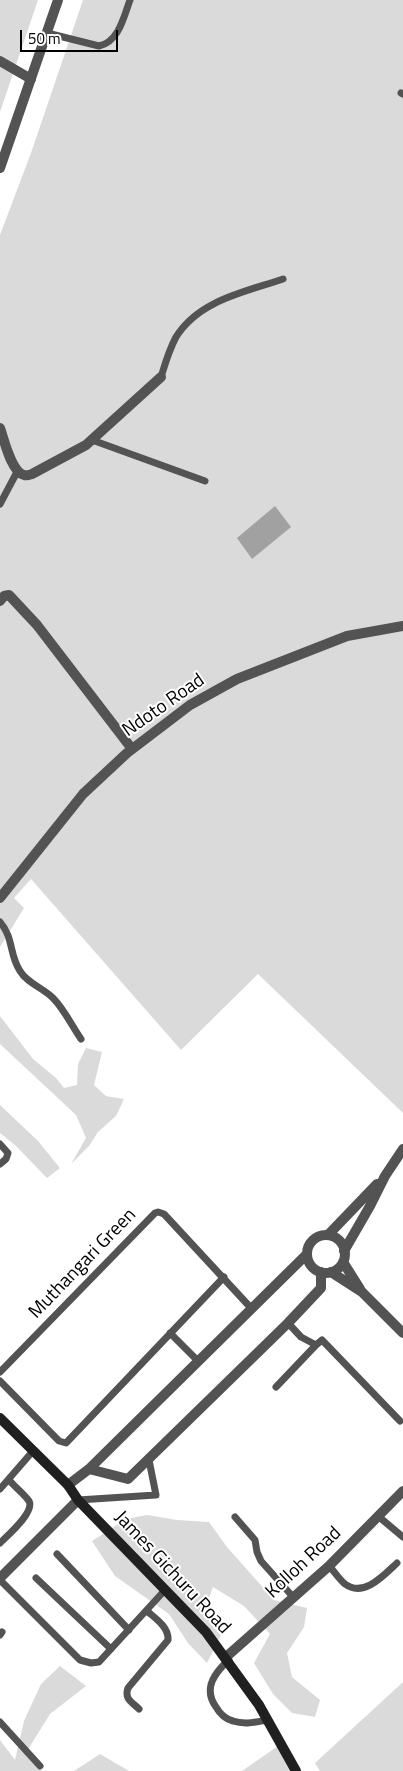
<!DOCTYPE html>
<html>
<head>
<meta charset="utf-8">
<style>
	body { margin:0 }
	#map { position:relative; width:403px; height:1771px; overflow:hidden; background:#fff; font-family:"Titillium Web",sans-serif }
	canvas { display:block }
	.scale { position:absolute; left:20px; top:30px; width:98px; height:22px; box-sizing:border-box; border:2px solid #000; border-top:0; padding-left:6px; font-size:15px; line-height:18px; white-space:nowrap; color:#000; -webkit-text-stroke:4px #fff; paint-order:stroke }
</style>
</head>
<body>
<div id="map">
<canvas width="403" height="1771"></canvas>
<div class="scale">50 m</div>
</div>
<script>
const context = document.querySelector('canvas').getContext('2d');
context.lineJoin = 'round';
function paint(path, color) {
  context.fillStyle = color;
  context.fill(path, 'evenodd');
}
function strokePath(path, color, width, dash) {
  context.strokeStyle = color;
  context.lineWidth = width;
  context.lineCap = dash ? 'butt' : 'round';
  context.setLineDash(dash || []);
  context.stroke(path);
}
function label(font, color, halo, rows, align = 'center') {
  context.font = font + ' "Titillium Web",sans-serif';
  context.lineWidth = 4;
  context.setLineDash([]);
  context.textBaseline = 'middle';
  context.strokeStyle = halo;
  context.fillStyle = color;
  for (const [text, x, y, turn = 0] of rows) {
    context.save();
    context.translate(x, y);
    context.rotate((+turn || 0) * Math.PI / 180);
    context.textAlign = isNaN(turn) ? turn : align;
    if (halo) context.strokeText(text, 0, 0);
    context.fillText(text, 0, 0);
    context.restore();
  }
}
paint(new Path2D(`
	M0 0H38L0 112Z
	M83 0H403V1113L258 974 181 1050 31 879 14 898 24 908 0 947V235L31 153Z
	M0 1016 33 1059 56 1078 64 1088 77 1085 78 1064 86 1048 102 1052 94 1085 106 1096 124 1099 116 1116 98 1132 89 1146 71 1164 86 1138 76 1115 0 1044Z
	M0 1105 38 1141 60 1168 47 1178 16 1146 0 1133Z
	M147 1515 177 1520 209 1522 227 1547 274 1600 307 1608 304 1627 287 1653 292 1677 320 1700 315 1717 292 1713 273 1694 254 1663 270 1634 244 1606 213 1587 205 1609 223 1631 207 1663 188 1643 169 1614 115 1576 92 1541 126 1519Z
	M60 1666 86 1686 50 1714 27 1751 41 1770 43 1771H0V1740L15 1760 24 1721 41 1684Z
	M403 1682V1771H320L315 1763Z
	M278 1746 293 1771H242Z
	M100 1754 129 1771H74Z`), '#dadada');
paint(new Path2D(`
	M275 506 291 527 252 559 237 538Z`), '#a1a1a1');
strokePath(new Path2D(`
	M47 33 99 46C119 42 124 16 130 0
	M401 93 403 94
	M161 377C165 364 169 350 176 337 199 300 245 292 283 279
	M92 440 205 481
	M0 504 17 472
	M0 922C14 938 9 955 20 971 27 983 43 988 53 998 64 1009 72 1026 81 1039
	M0 1144 8 1153 6 1159 0 1164
	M288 1323 301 1337 316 1345 322 1340 400 1421
	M170 1333 198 1361
	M0 1372 155 1213 158 1212 164 1214 251 1308
	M0 1381 59 1441 66 1443 224 1277
	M276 1387 316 1345
	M0 1489 33 1451
	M78 1500 156 1495 149 1460
	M378 1516 403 1537
	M235 1517 255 1540 257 1552 261 1561 294 1598
	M0 1543C8 1535 35 1512 29 1501 24 1494 15 1487 9 1480
	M57 1554 129 1630
	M329 1566C334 1571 339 1579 345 1584 364 1598 384 1575 397 1563
	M36 1578 111 1649
	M0 1580 80 1660 91 1663 99 1662 165 1590
	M0 1635 2 1632
	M229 1660C214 1673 203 1689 216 1707 220 1714 225 1719 233 1721 245 1725 256 1722 268 1720
	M139 1709C132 1702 124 1699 128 1688L168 1640C169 1627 155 1618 147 1611
	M0 1722 40 1766`), '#535353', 7);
strokePath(new Path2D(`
	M0 61 31 79
	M0 428C4 439 11 472 24 475 27 476 29 475 32 474L86 445 161 377
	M0 601 4 596 9 595 37 625 132 749
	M0 898 83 794 127 753 190 705 237 679 347 636 403 626
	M328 1235 377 1184
	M344 1251 370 1206 385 1176 403 1149
	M0 1578 78 1500
	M226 1657 329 1566 403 1491`), '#535353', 10);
strokePath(new Path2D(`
	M0 168 58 0
	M307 1254a19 19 0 1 1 38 0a19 19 0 1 1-38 0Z
	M343 1262 360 1289
	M331 1272 362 1292 403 1333
	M89 1469 128 1479 288 1323 321 1288V1272
	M68 1485 89 1469 307 1254`), '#535353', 10);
strokePath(new Path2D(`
	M0 1418 68 1485 78 1500 206 1632 259 1705 296 1771`), '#202020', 10);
label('19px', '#000', '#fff', [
	["Ndoto Road",164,706,-35],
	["Muthangari Green",83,1264,-46],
	["Kolloh Road",304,1563,-43],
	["James Gichuru Road",172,1573,47]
]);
</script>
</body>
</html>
